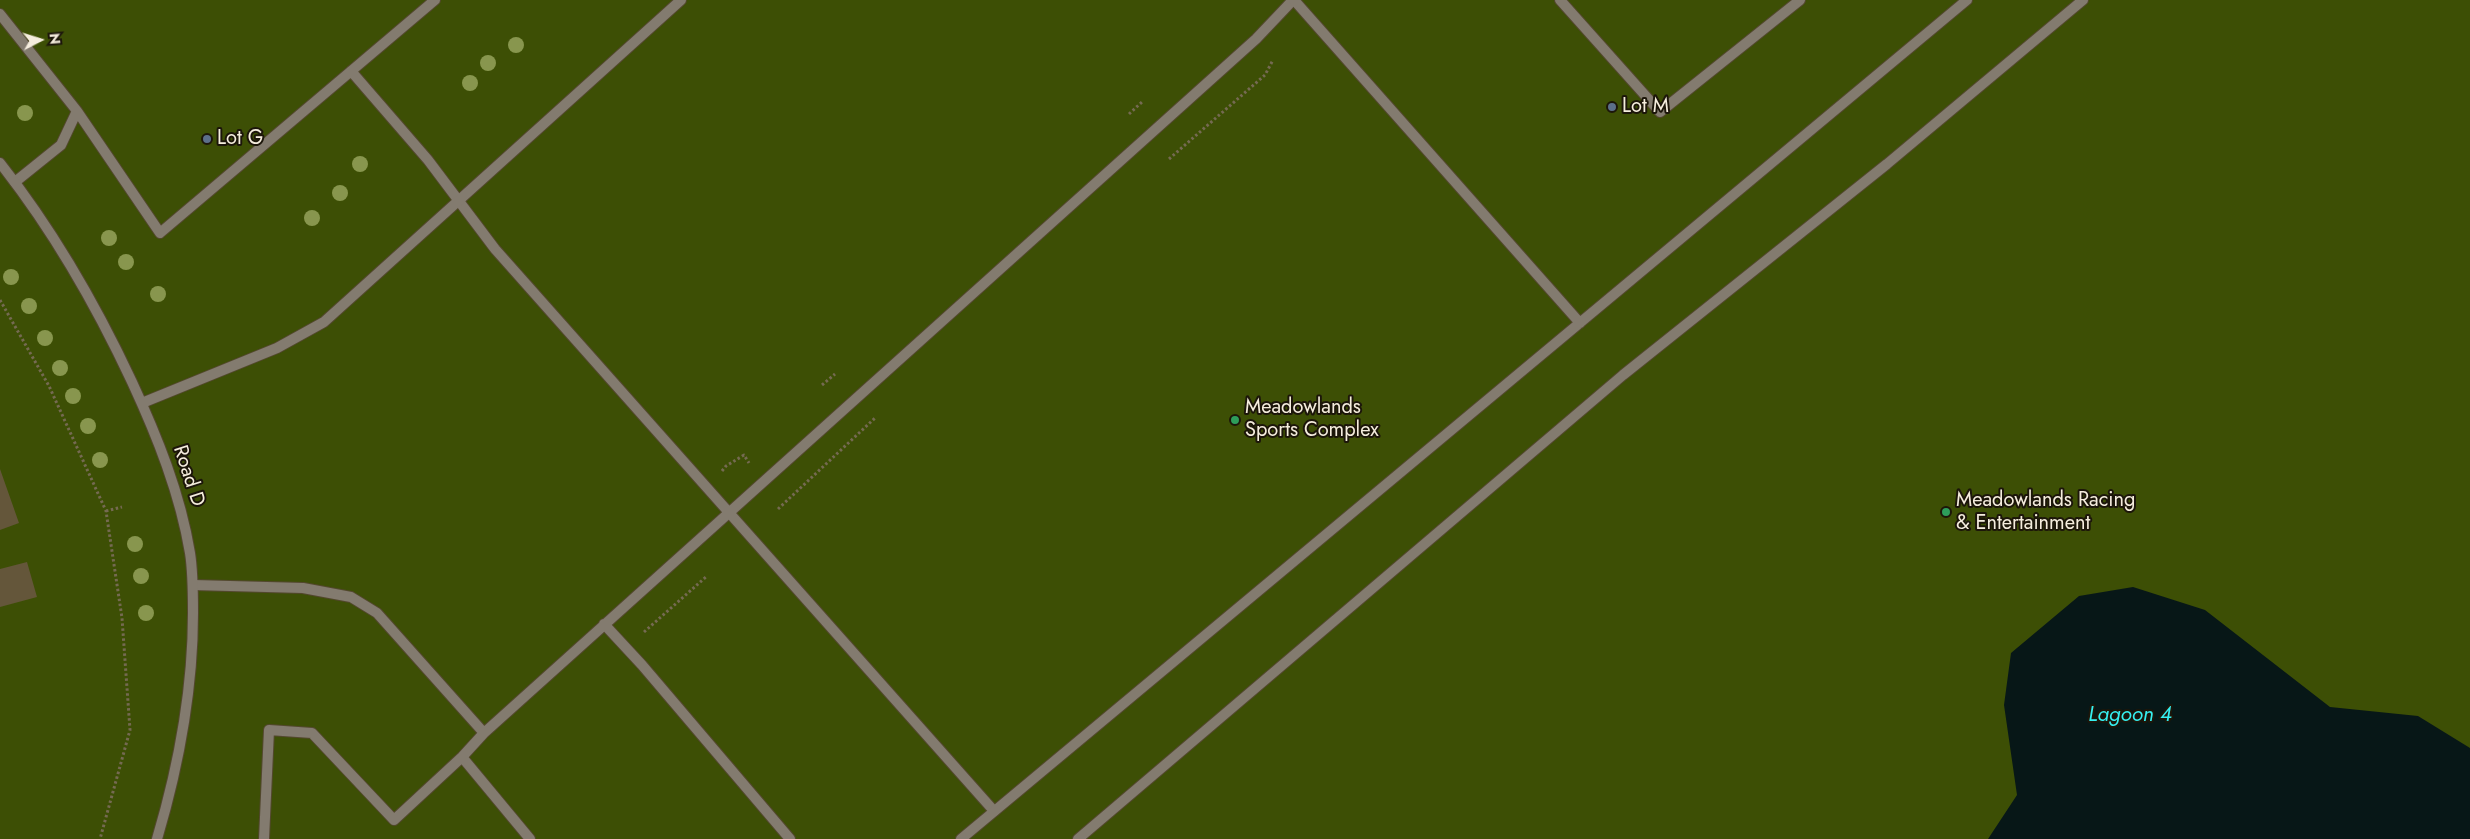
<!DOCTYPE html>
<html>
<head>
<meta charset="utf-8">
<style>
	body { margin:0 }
	#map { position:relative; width:2470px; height:839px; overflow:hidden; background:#392d11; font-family:Jost,sans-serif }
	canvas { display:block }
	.north { position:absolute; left:15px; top:15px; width:50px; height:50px; -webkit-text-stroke:4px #1c160a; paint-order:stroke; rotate:85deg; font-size:14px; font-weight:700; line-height:20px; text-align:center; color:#f5eddd }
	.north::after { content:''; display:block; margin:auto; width:18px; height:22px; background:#f5eddd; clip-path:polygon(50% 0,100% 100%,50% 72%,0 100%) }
</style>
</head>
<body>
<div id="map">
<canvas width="2470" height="839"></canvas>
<div class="north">N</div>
</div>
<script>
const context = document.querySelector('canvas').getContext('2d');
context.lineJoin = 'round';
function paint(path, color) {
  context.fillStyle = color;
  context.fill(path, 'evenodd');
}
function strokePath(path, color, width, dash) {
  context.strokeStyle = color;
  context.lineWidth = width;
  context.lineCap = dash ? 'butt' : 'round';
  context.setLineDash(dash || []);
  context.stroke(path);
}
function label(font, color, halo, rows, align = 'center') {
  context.font = font + ' Jost,sans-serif';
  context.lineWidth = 4;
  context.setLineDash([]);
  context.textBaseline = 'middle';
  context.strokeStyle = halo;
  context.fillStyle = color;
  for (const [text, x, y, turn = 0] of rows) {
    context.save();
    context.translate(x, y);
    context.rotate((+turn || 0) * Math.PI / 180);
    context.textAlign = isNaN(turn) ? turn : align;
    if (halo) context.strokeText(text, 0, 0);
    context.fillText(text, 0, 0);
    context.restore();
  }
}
paint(new Path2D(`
	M0 0H2470V839H0Z`), '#3d4f05');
paint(new Path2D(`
	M2133 587 2205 610 2330 707 2418 716 2470 748V839H1988L2017 795 2004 705 2011 653 2079 596Z`), '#071717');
paint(new Path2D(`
	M0 469 19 523 0 530Z
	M27 562 37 597 0 607V569Z`), '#64563a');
const lane = new Path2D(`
	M1560 0 1660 112 1800 0
	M0 14 77 111 160 233 435 0
	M351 71 428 160 495 249 994 811
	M15 182 61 145 77 111
	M193 585 303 588 351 597 377 613 484 733 1256 39 1293 0
	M604 624 642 665 790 839
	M462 757 530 839
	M264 839 269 730 312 733 394 820 462 757 484 733
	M1078 839 1623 375 1887 164 2083 0`);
const street = new Path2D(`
	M1294 0 1580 323
	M0 163C53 230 96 305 132 382 157 436 180 493 190 553 193 572 193 593 193 613 193 691 179 765 157 839
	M142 403 277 348 324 322 681 0
	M961 839 1967 0`);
strokePath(lane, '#53482e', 12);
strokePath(street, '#53482e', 12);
strokePath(new Path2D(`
	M1129 114 1142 102
	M1169 159 1265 75 1273 60
	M0 300 49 386 106 511 122 618 130 730 100 839
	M822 385 835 374
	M722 471 726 466 744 455 749 463
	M778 509 875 418
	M106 511 122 507
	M644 632 707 576`), '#756a52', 3, [2.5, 2.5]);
strokePath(lane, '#837b6f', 10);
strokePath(street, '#837b6f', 10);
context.fillStyle = '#88964e';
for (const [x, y] of [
	[516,45],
	[488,63],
	[470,83],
	[25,113],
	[360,164],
	[340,193],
	[312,218],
	[109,238],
	[126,262],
	[11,277],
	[158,294],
	[29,306],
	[45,338],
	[60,368],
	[73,396],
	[88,426],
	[100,460],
	[135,544],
	[141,576],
	[146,613]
]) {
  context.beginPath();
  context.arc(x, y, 8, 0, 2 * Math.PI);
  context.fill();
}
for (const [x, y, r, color] of [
	[1612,107,5,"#5c6f8a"],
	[207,139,5,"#5c6f8a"],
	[1235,420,5,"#2e9e5b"],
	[1946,512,5,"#2e9e5b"]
]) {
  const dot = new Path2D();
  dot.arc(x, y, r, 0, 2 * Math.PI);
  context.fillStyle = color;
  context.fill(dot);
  strokePath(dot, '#1c160a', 2);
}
label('20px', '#f5eddd', '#1c160a', [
	["Lot M",1622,107],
	["Lot G",217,139],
	["Meadowlands",1245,408],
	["Sports Complex",1245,431],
	["Meadowlands Racing",1956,501],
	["& Entertainment",1956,524]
], 'left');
label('20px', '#f5eddd', '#1c160a', [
	["Road D",188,476,72]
]);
label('italic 21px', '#35eff0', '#1c160a', [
	["Lagoon 4",2130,716]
]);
</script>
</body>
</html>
